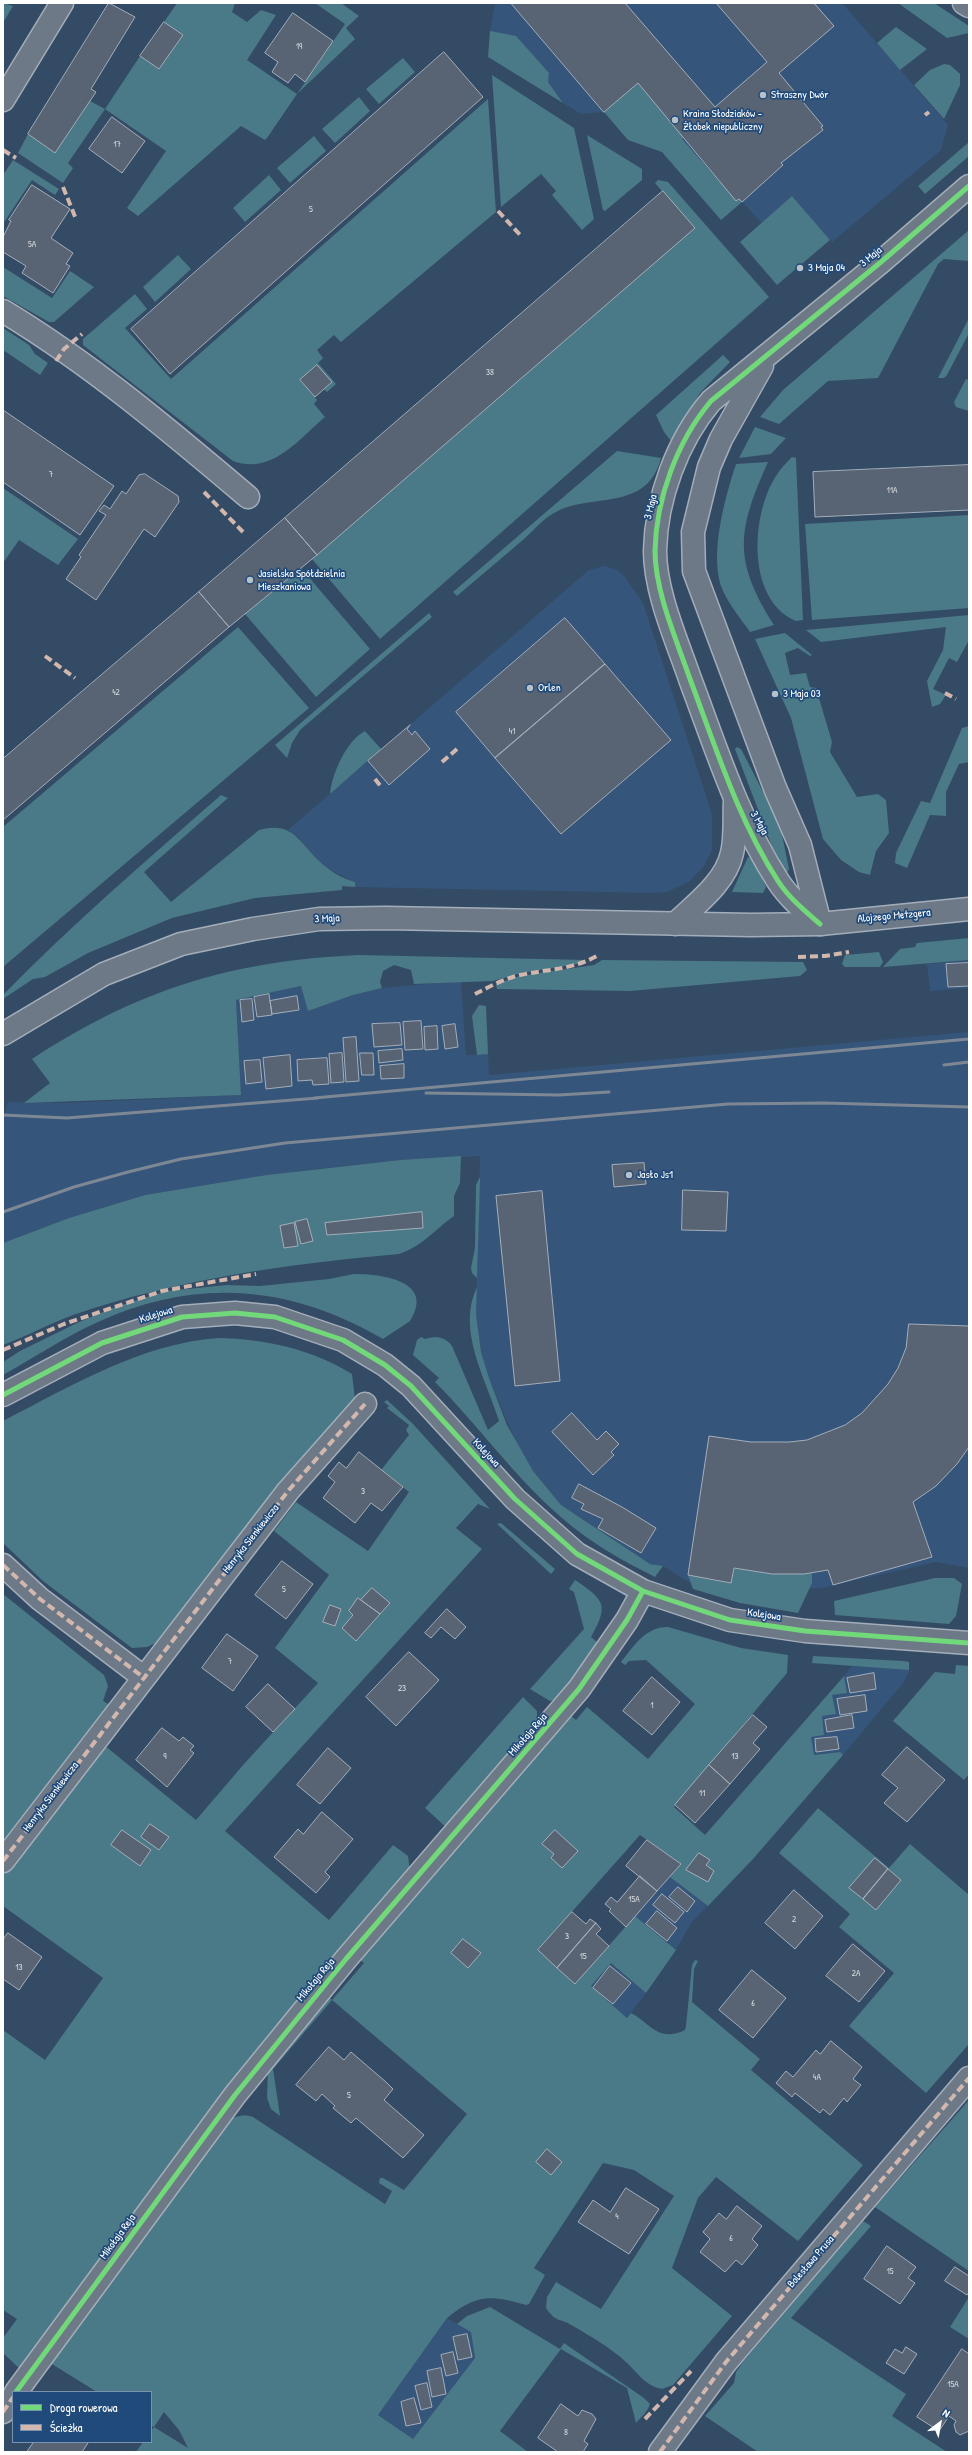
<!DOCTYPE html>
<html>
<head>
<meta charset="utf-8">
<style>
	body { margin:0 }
	#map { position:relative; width:972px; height:2455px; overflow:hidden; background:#344b65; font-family:"Patrick Hand",sans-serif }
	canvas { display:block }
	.frame { position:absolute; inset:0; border:4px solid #fff; pointer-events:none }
	.legend { position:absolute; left:12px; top:2391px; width:140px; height:52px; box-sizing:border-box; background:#1f4a7a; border:1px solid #7992af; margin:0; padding:5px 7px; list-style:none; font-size:12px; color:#fff }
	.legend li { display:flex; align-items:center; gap:8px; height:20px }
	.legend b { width:20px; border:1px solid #7992af }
	.north { position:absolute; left:920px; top:2403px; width:40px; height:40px; -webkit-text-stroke:3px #1f4a7a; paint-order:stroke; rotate:32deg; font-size:11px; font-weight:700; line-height:16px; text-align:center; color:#fff }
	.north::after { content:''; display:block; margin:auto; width:14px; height:18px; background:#fff; clip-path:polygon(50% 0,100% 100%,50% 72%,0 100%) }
</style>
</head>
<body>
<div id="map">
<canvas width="972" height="2455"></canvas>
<div class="frame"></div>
<ul class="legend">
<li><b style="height:5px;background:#71d979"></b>Droga rowerowa</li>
<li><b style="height:5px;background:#d1b7ad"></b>Ścieżka</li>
</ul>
<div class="north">N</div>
</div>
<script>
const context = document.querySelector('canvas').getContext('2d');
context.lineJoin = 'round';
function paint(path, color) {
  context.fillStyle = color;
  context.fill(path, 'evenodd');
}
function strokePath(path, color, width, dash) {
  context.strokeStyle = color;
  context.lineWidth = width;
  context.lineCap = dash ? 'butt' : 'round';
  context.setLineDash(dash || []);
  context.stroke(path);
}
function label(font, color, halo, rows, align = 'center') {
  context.font = font + ' "Patrick Hand",sans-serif';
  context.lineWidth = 3.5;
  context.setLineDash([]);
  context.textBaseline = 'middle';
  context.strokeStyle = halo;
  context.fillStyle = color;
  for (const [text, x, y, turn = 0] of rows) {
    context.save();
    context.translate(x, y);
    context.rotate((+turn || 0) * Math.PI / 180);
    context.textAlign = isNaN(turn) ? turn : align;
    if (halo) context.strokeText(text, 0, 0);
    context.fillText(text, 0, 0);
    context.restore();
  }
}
paint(new Path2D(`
	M495 3H842L948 125 941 150 832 242 792 196 762 223 742 202 721 220 662 152 628 140 604 112 581 114 563 103 548 82 490 31Z
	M605 566 617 570 624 576 643 603 712 814V850L704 866 690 881 667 892 654 893 355 887V882L332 871 318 861 298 837 288 830 589 570Z
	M969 960V988L930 991 927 964Z
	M461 981 466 1055 488 1054 489 1075 969 1032V1568L936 1562 821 1588 742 1591 688 1582 663 1566 650 1564 561 1505 533 1471 518 1447 490 1381 481 1352 476 1314 480 1156 400 1160 307 1170 145 1195 69 1218 3 1243V1118L8 1102 67 1103 241 1095 236 1000 302 986 308 1011 353 995 382 988Z
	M852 1666 909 1670V1672L903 1683 843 1755 840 1752 813 1755 811 1736 824 1735 822 1716 832 1695 847 1693 844 1676Z
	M670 1877 708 1906 691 1923 676 1950 635 1916Z
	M611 1963 646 1993 627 2018 591 1986Z
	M447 2318 471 2332 475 2358 413 2439 378 2415Z`), '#36557b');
paint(new Path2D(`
	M3 3 13 6 3 23Z
	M177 3H235L232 12 247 22 261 10 276 15 247 60 297 94 345 24 315 3H341L359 16 346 28 355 39 297 94 267 138 265 140 241 126 138 216 127 208 166 151 105 109 68 163 73 168 63 183 18 153 28 134 55 153 90 101 105 109 140 56 159 69 183 35 164 22Z
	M898 3H934L969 26V33L947 38Z
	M896 27 927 49 900 70 877 43Z
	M490 31 516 36 549 73 548 82 563 103 488 57Z
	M403 58 415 72 379 104 366 89Z
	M944 64 950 65 960 74V85L944 119 914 85 930 70Z
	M492 75 574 128 594 219 582 230 552 195 556 191 541 174 501 207Z
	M638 83 684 137 682 139 736 200 739 199 742 202 721 220 662 152 628 140 604 112Z
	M359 97 370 111 335 143 322 129Z
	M488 99 496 212 341 342 334 335 317 350 323 358 318 363 336 384 327 392 324 389 332 382 317 365 300 380 317 400 314 404 325 417C298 440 272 475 233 461L83 345V339L135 294 147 309 125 328 171 379Z
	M587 135 642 169V180L605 211 603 210Z
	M314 136 326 151 290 183 277 168Z
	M969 142V156L925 194 918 186Z
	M13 160 59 189 55 195 32 180 3 224V175Z
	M269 175 281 190 245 222 233 208Z
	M658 180 668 182 769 297 380 639 312 559 694 228 655 183Z
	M792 196 830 240 777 285 740 242Z
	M969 230V261L944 259 938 264 878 378 828 381 779 424 760 417 783 390Z
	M178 255 191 269 155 302 143 287Z
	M3 267 52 298 70 271 94 287 54 322H49L3 296Z
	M969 318V333L947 375 944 378H938Z
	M3 328 29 345 35 354 48 363 40 375 3 350Z
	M723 355 730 362 700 393 671 441 664 432 656 415Z
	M966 379 969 380V411L956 407 954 402Z
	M755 427 786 438 771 454 739 458Z
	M617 451 661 458C647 513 590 492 554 513 543 519 534 530 524 539 502 558 479 577 457 596L453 592Z
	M792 457 796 458 803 620 796 621C746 600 751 514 776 476 780 469 786 463 792 457Z
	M768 462C737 531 733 560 774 625L750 632C741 619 730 606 723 591 708 558 725 497 736 464Z
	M3 488 78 539 58 565 19 540 3 563Z
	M969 515V608L812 620 805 524Z
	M301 568 370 649 316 697 245 614Z
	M429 613 432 617 300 730 292 743 287 758 275 745Z
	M969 615V640L957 662 949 658 933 689 946 695 940 704 932 707 927 681 943 650 946 627 821 642 806 630Z
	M238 627 309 708 3 967V827Z
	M785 633 812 655 810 656 798 648 785 653 790 675 806 673 810 687 816 688 832 742 830 752 857 797 878 794 886 800 889 833 876 851 870 875 859 872 841 860 823 839 791 718 755 639Z
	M969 726V762L959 764 946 792V816L930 815 907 868 895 863 896 853 921 801 930 803 962 728Z
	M365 731 381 749 330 794C332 774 346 741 365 731Z
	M737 747 741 749 780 825 789 869 787 873 781 870 735 749Z
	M221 795 228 798 144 872 171 902 259 830C292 821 298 840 318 860 328 870 341 878 355 882V887L342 886V890L255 898 172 918 88 953 45 977 33 979 3 999V995C72 924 147 860 221 795Z
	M748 857 754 859 766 887 763 893 732 892Z
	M969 938V960L883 967 900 949 915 947 917 943Z
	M879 952 883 962 880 967H845L842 964 845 955Z
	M358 955 586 960 577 964 521 973 493 981 414 984 411 970 394 965 383 971 380 982 382 988 353 995 308 1011 301 986 236 1000 241 1095 24 1103 50 1083 32 1059C139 989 231 961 358 955Z
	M602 960 803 962 807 970 800 976 630 991 497 989 496 984 520 976 594 965Z
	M479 1005 486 1006 488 1054 477 1055 472 1016Z
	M461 1156 460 1183 454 1196V1216C433 1231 424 1245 399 1254 288 1264 178 1279 73 1315 49 1324 27 1336 3 1345V1243L69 1218 145 1195 267 1175 400 1160Z
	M480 1177V1182L477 1278 472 1273 471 1268 475 1248 476 1185Z
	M354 1274C380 1274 436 1280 410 1321L383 1339C290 1285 197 1277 98 1322 65 1337 35 1357 3 1375V1362L20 1351 77 1323 115 1307 167 1291 227 1285 260 1286 329 1279Z
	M477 1287 476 1314 481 1352 490 1381 507 1425 533 1471 561 1505 650 1564 663 1566 655 1577C623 1561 589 1542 562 1518 515 1478 479 1426 435 1382L439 1378 413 1355 417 1340 421 1337 425 1339C435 1336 445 1336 452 1346L488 1430 499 1421C486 1379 456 1330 477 1287Z
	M218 1338C265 1339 312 1349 352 1374L355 1399 160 1641 147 1647 132 1648 43 1581 3 1543V1421C71 1386 140 1344 218 1338Z
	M387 1400 413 1424 490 1509 478 1504 456 1528 482 1549 225 1831 329 1920 393 1845 408 1856 410 1871 21 2370 3 2353V2338L17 2319 3 2310V2030L45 2060 103 1978 3 1906V1873L65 1789 104 1745 196 1820 244 1764 318 1683 275 1648 329 1575 274 1531 296 1502 368 1551 409 1492 381 1470 409 1435 406 1430 409 1425 387 1408 389 1406 384 1402Z
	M501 1523 555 1569 551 1574 497 1524Z
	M734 1568 772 1574 812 1573V1583L798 1613 740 1603 693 1589 688 1575 731 1583Z
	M935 1578H954L962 1584 956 1616 949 1624 835 1615 834 1601Z
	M575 1580C605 1600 609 1605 591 1637L597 1642 582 1668 557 1700 550 1701 530 1689 584 1629 574 1592 569 1589Z
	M3 1594 104 1675 108 1686 103 1701 110 1705 3 1847Z
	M668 1627 741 1648 788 1655 787 1673 674 1807 705 1835 844 1676 847 1693 832 1695 836 1714 822 1716 824 1735 811 1737 814 1755 840 1752 843 1755 753 1859 708 1906 670 1877 681 1864 640 1835 538 1950 575 1984 635 1916 676 1950 646 1993 611 1963 591 1986 627 2018 631 2013C650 2023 658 2043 685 2030L686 2026 692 1965 695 1960 698 1961 694 1969 692 2002 760 2059 751 2070 863 2165 798 2241 716 2177 698 2198 672 2268 732 2316 673 2385 662 2389C645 2386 638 2373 626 2362 611 2348 590 2336 573 2326 559 2317 557 2324 546 2308L547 2297 556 2282 601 2309 674 2196 634 2170 603 2163 534 2268 545 2275 529 2304 526 2305C490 2295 477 2294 447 2318L378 2415 413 2439 475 2358 471 2332 457 2324 467 2316 490 2307 560 2349 564 2343 644 2398 650 2404C646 2414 642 2416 636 2423L627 2388 561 2349 500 2431 528 2452H136L143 2442H151V2431L154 2427 151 2426V2392H97L47 2361 226 2122C235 2116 242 2114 253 2117L385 2204 392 2191 379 2183 380 2178H383L404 2190 467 2114 332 2000 273 2069 280 2116 271 2109 267 2098 268 2067 326 1995 332 2000 364 1963 358 1958 570 1715 576 1720 587 1707 648 1759 695 1704 646 1660 629 1661 625 1665 621 1662C634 1646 645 1627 668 1627ZM164 2412 179 2430 188 2448 154 2427Z
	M813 1656 903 1661 909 1662V1670L812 1663Z
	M956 1665 969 1666V1774L964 1780 893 1721 935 1672 955 1674Z
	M523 1697 537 1711V1723L448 1829 425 1808Z
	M818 1808 889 1868 910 1844 969 1895V2044L926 2093 849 2026 894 1973 839 1927 850 1914 779 1853Z
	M969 2100V2271L875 2207Z
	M863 2221 871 2226 791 2318 906 2394 892 2416 947 2452H758L705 2416 734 2383 736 2372 742 2363Z
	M969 2297V2339L950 2327Z`), '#4a7987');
const building = new Path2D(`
	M109 3 135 17 91 89 96 92 55 153 28 134Z
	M511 3H625L715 107 767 62 716 3H814L834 26 779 73 823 126 821 127 823 130 781 163 783 165 742 202 739 199 736 201 638 83 604 112Z
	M293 13 333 41 305 82 295 74 288 83 272 72 278 62 265 53Z
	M164 22 183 35 159 69 140 56Z
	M444 52 483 97 170 374 131 329Z
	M112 117 145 141 122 173 89 149Z
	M32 185 70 209 51 238 73 253 66 264 70 266 53 293 22 273 26 266 3 252V237L11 221 9 220Z
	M663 191 695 228 317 555 285 518Z
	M317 365 332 382 315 397 300 380Z
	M3 410 114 486 80 535 3 482Z
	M969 465V510L815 517 813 472Z
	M145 474 178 496 179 502 155 537 144 529 96 600 66 579 81 557 79 555 106 515 99 511 104 505 110 509 122 491 126 494 139 475Z
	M285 518 317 555 229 627 199 592Z
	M199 592 229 627 3 820V759Z
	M565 618 605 664 495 758 456 712Z
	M605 664 671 740 561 834 495 758Z
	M410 725 407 729 412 735 415 731 430 749 389 785 368 761Z
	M969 963V986L948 987 946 964Z
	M269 994 272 1015 257 1017 254 997Z
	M297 996 299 1010 272 1014 270 1001Z
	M252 999 254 1020 242 1022 240 1000Z
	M421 1021 423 1049 405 1050 403 1022Z
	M400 1023 402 1045 374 1047 372 1024Z
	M455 1024 458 1047 445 1049 442 1026Z
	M437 1026 438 1049 425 1050 424 1027Z
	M356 1037 359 1081 346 1082 343 1038Z
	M402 1049 403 1060 379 1063 378 1051Z
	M342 1053 344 1082 331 1083 329 1054Z
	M360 1053H373L374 1075H362Z
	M290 1055 292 1086 266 1089 263 1058Z
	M327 1058 329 1084 313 1085 312 1080 298 1081 297 1060Z
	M260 1060 262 1082 246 1084 244 1061Z
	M404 1064V1078L381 1079 380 1066Z
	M644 1163 646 1184 614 1187 612 1165Z
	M683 1190 728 1192 726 1231 682 1230Z
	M542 1191 560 1381 515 1386 496 1196Z
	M422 1212 423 1228 327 1235 325 1223Z
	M307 1219 313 1241 301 1244 295 1222Z
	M294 1223 298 1246 284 1248 280 1226Z
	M909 1324 969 1326V1447L957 1464 936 1486 913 1502 932 1557 833 1585 828 1570 804 1574H772L734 1568 731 1583 688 1575 709 1436 751 1442H789L807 1440 845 1425 862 1413 888 1384 898 1368 906 1348Z
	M572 1413 597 1440 606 1431 619 1444 611 1452 614 1455 593 1475 552 1432Z
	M359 1452 403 1487 382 1511 371 1503 355 1523 323 1498 335 1482 328 1476 339 1462 346 1468Z
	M579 1484 622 1507 656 1528 641 1553 598 1528 603 1519 581 1509 584 1504 572 1498Z
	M282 1561 313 1584 286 1619 255 1595Z
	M372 1588 390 1603 380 1614 361 1600Z
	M358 1598 380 1614 356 1641 342 1628 353 1615 349 1611Z
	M330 1605 341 1609 335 1626 323 1622Z
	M447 1609 466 1627 455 1639 441 1627 431 1638 425 1633Z
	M227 1634 258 1656 233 1691 202 1668Z
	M409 1652 439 1680 396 1726 366 1697Z
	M874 1673 876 1689 850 1693 847 1678Z
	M652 1677 680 1702 652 1735 623 1711Z
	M268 1684 295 1709 273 1732 246 1707Z
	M865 1695 867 1711 840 1715 837 1699Z
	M753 1715 767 1727 753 1743 760 1749 730 1784 709 1765Z
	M852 1715 854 1728 827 1732 825 1720Z
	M162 1728 179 1741 183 1737 194 1746 190 1750 194 1753 167 1787 136 1760Z
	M837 1737 839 1749 816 1752 815 1739Z
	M907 1747 945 1780 907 1822 884 1803 898 1788 882 1775Z
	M328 1748 351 1768 320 1804 297 1785Z
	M709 1765 730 1784 695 1823 675 1805Z
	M322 1812 353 1839 325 1872 330 1877 316 1893 274 1857 298 1829 303 1834Z
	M150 1824 169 1837 159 1850 141 1837Z
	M122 1830 151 1850 140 1866 111 1845Z
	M555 1830 578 1851 562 1868 551 1858 554 1854 542 1844Z
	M647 1840 681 1864 657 1891 626 1866Z
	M699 1853 710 1860 706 1865 714 1871 708 1882 686 1870Z
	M875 1858 888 1869 863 1899 849 1888Z
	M888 1869 901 1880 876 1910 863 1899Z
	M640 1876 657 1891 626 1927 609 1911 611 1909 605 1904 611 1897 617 1902Z
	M678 1887 695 1901 687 1912 669 1897Z
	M794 1890 823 1916 795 1949 765 1923Z
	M662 1894 684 1912 675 1923 653 1905Z
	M657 1911 677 1928 667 1941 646 1924Z
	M572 1912 586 1924 590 1919 596 1923 557 1968 538 1950Z
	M596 1923 601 1929 596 1934 609 1946 575 1984 557 1968Z
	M8 1933 42 1957 19 1990 3 1979V1940Z
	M463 1939 481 1953 468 1968 451 1953Z
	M853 1944 885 1971 859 2002 826 1976Z
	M610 1966 631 1983 613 2004 593 1988Z
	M752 1970 786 1998 753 2038 719 2010Z
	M831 2041 862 2067 853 2079 861 2085 847 2102 844 2098 830 2115 823 2109 820 2113 795 2093 792 2097 776 2083 786 2071 793 2077 816 2050 820 2054Z
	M329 2047 344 2060 351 2052 386 2082 393 2089 384 2100 424 2135 403 2158 356 2118 351 2123 333 2108 335 2106 322 2094 316 2101 296 2085Z
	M547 2149 562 2162 551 2175 536 2162Z
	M626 2188 659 2209 629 2254 578 2222 593 2200 610 2212Z
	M737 2206 762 2226 752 2239 758 2245 742 2265 736 2260 725 2272 700 2252 710 2239 703 2232 719 2213 726 2219Z
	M887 2246 916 2267 908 2278 915 2283 900 2304 864 2279Z
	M955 2267 969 2276V2292L967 2295 945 2281Z
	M467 2334 472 2357 458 2360 453 2337Z
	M906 2347 917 2354 904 2374 886 2363 895 2349 902 2353Z
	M962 2349 969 2354V2431L960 2435 956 2432 954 2425 956 2421 949 2416 939 2431 917 2417Z
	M453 2352 458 2373 446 2376 441 2355Z
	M441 2368 446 2394 432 2397 427 2371Z
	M427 2383 432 2407 421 2410 415 2386Z
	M414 2398 421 2423 406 2426 401 2402Z
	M561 2404 578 2416 582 2410 592 2414 596 2419 584 2441 588 2444 583 2452H558L538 2438Z
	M34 2442H86L88 2443 82 2452H27Z`);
paint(building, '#586474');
strokePath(building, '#a4aeba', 1);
const street = new Path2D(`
	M964 3 969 6
	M3 100 62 3
	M3 311C91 364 170 431 248 497
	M3 1395 102 1343 182 1317 235 1313 275 1317 343 1340 385 1365 411 1386 515 1499 577 1554 643 1591 730 1620 805 1631 969 1643
	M3 1565 40 1599 143 1677
	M3 1861 288 1491 365 1404
	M16 2392 235 2095 346 1959 579 1689 627 1620 643 1591
	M3 2412 13 2397
	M660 2452 726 2362 969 2078`);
const secondary = new Path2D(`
	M762 366 721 439 709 467 693 532 694 571 775 788 800 845 820 924
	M675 924C696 904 726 882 732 853 736 837 734 818 735 801
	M820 924C805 911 789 898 778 881 738 819 716 748 690 679 677 641 655 592 655 551 656 499 677 441 711 401L881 262 969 186`);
const primary = new Path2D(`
	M3 1034 104 974 181 944 253 929 319 919 386 918 751 925 820 924 969 909`);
strokePath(street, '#a4aeba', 25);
strokePath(secondary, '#a4aeba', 25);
strokePath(primary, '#a4aeba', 25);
strokePath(street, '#6d7986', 22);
strokePath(secondary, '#6d7986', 22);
strokePath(primary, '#6d7986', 22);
strokePath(new Path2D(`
	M944 1065 969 1062
	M426 1093 559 1095 609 1092
	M314 1098 969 1039
	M3 1115 67 1118 318 1098
	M3 1212 74 1187 128 1172 181 1159 285 1143 728 1104 824 1103 969 1107`), '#7e8895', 3);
strokePath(new Path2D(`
	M925 115 929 112
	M3 150 16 158
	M63 187 76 219
	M498 211 522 237
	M56 361 64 349 82 334
	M204 492 243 532
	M45 656 75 678
	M945 693 956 699
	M442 762 457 749
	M375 779 382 788
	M798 957 825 956 849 952
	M475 994C489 987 503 979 520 975 548 969 571 970 597 956
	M3 1350 64 1324 162 1291 256 1274
	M3 1565 40 1599 143 1677
	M3 1861 288 1491 365 1404
	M3 2412 13 2397
	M645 2419 691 2371
	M660 2452 726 2362 969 2078`), '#d1b7ad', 4, [8, 4]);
strokePath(new Path2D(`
	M820 924C805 911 789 898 778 881 738 819 716 748 690 679 677 641 655 592 655 551 656 499 677 441 711 401L881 262 969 186
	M3 1395 102 1343 182 1317 235 1313 275 1317 343 1340 385 1365 411 1386 515 1499 577 1554 643 1591 730 1620 805 1631 969 1643
	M16 2392 235 2095 346 1959 579 1689 627 1620 643 1591`), '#71d979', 5);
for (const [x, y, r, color] of [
	[763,95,4,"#b8c0c9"],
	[675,120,4,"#b8c0c9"],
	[800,268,4,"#b8c0c9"],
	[250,580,4,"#b8c0c9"],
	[530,688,4,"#b8c0c9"],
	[775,694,4,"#b8c0c9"],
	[629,1175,4,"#b8c0c9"]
]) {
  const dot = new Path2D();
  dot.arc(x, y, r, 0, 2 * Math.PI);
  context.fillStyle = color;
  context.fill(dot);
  strokePath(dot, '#1f4a7a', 1.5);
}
label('9px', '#d5d8dc', null, [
	["19",299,47],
	["17",117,145],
	["5",311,210],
	["5A",32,245],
	["38",490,373],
	["7",51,475],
	["11A",892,491],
	["42",116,693],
	["41",512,732],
	["3",363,1492],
	["5",284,1590],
	["7",230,1662],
	["23",402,1689],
	["1",652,1706],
	["9",165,1757],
	["13",735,1757],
	["11",702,1794],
	["15A",634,1900],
	["2",794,1920],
	["3",567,1937],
	["15",583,1957],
	["13",19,1968],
	["2A",856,1974],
	["6",753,2004],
	["4A",817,2078],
	["5",349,2096],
	["4",617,2217],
	["6",731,2239],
	["15",890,2272],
	["15A",953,2385],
	["8",566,2433]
]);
label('11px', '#fff', '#1f4a7a', [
	["Straszny Dwór",771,95],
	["Kraina Słodziaków -",683,114],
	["Żłobek niepubliczny",683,127],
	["3 Maja 04",808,268],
	["Jasielska Spółdzielnia",258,574],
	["Mieszkaniowa",258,587],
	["Orlen",538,688],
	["3 Maja 03",783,694],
	["Jasło Js1",637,1175]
], 'left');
label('11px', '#fff', '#1f4a7a', [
	["3 Maja",871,257,-40],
	["3 Maja",651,507,-76],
	["3 Maja",759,823,61],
	["Alojzego Metzgera",894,916,-5],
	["3 Maja",327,919,-3],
	["Kolejowa",156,1315,-18],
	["Kolejowa",486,1453,47],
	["Henryka Sienkiewicza",251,1539,-52],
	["Kolejowa",764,1615,8],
	["Mikołaja Reja",528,1735,-49],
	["Henryka Sienkiewicza",51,1797,-53],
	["Mikołaja Reja",316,1980,-50],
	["Mikołaja Reja",118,2237,-54],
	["Bolesława Prusa",811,2262,-49]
]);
</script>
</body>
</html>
